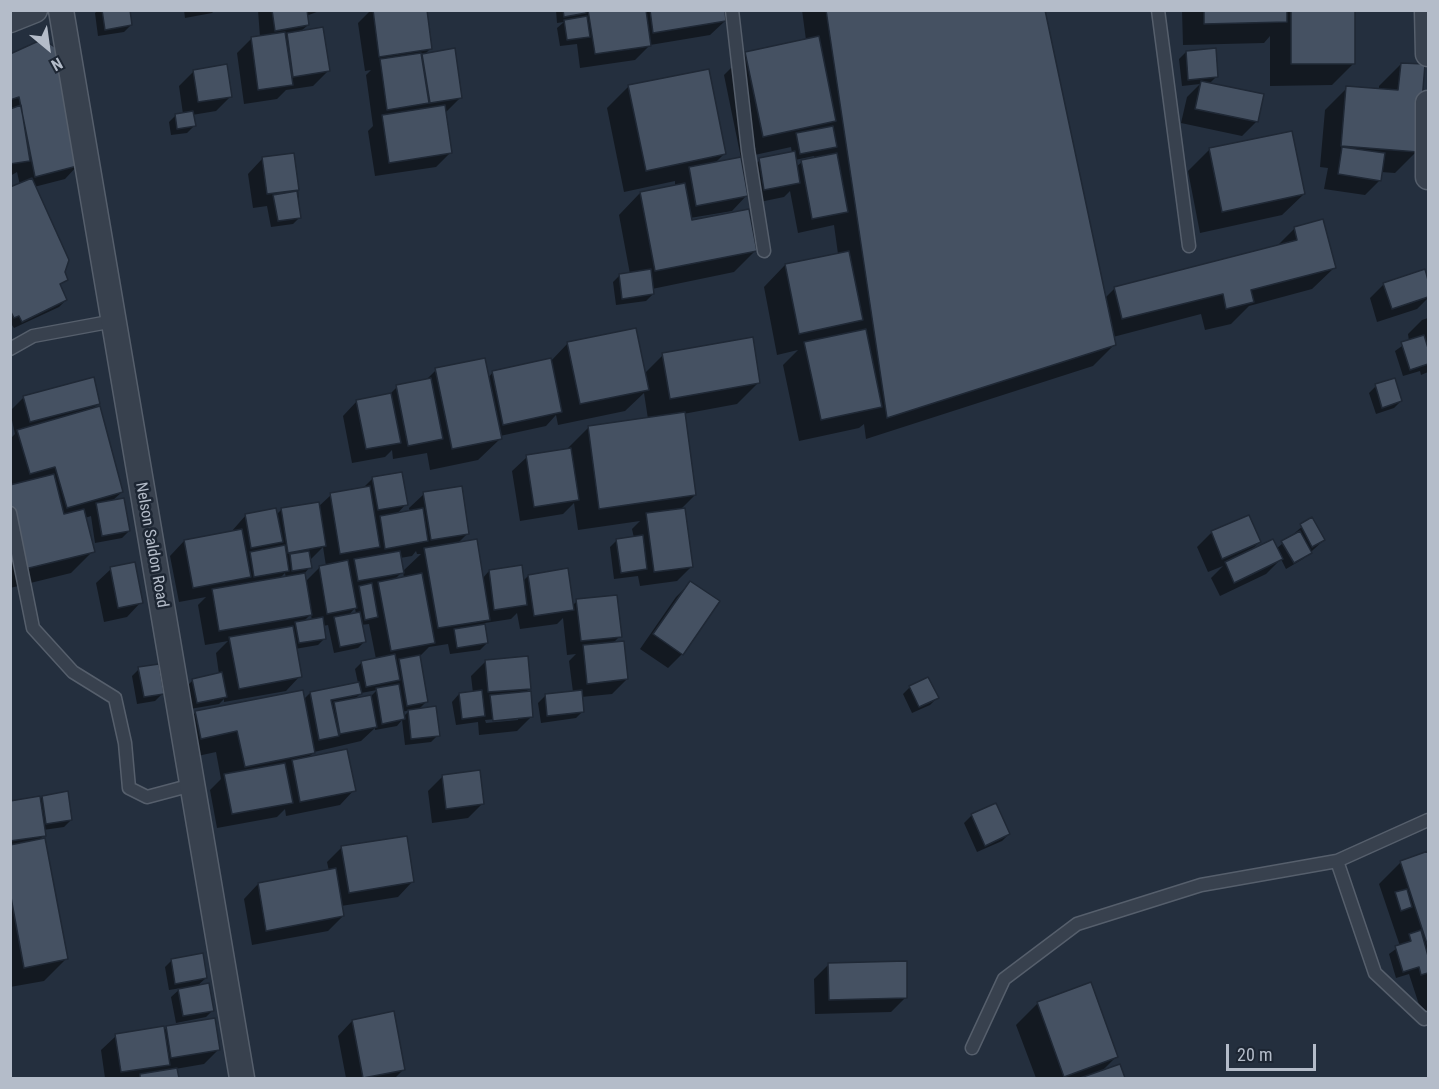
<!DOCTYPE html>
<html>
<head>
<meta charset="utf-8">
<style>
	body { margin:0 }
	#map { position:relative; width:1439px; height:1089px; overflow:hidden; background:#242f3e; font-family:"Roboto Condensed",sans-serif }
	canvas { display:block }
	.frame { position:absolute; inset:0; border:12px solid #b4bcc9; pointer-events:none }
	.north { position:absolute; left:18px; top:18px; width:60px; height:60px; -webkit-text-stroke:4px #1d2633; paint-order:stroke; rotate:151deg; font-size:16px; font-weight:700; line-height:24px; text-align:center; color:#b4bcc9 }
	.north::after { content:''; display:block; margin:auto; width:21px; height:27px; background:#b4bcc9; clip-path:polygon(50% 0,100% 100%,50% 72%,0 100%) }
	.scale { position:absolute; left:1226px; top:1044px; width:90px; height:27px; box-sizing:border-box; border:3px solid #b4bcc9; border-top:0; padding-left:8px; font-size:18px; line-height:21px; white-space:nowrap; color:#b4bcc9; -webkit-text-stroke:4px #1d2633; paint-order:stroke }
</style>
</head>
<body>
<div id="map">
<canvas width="1439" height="1089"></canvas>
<div class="frame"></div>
<div class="north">N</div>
<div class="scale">20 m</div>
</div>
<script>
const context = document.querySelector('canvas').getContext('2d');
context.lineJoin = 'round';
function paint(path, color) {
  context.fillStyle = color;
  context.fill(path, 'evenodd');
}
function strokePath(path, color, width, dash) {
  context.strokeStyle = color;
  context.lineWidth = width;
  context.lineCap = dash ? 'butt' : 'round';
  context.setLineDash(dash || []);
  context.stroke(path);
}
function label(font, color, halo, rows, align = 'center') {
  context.font = font + ' "Roboto Condensed",sans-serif';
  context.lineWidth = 5;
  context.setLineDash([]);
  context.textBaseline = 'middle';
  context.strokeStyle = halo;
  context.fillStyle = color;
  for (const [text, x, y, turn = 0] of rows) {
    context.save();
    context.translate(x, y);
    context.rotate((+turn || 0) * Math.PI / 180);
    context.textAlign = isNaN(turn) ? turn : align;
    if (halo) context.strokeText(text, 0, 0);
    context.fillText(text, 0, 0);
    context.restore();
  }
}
paint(new Path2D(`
	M98 10H128L131 25 124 32 98 36 95 13Z
	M184 10H215L212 13 185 18Z
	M258 10H322L306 16 308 25 300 32 328 71 313 86 286 90 277 99 244 104 237 53 251 39 260 37Z
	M371 10H425L431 48 425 54 460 98 446 112 451 152 436 167 375 176 368 131 373 126 366 75 371 70 365 71 358 23Z
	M556 10H723L725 21 710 35 650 45 635 60 580 68 577 44 560 46 557 28 564 22 557 23Z
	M802 10H1044L1105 298 1115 288 1276 247 1295 228 1334 268 1312 289 1249 306 1231 324 1205 330 1201 314 1113 337 1115 344 1093 366 866 439 864 424 859 428 799 441 783 365 798 350 777 355 764 287 785 265 838 254 834 225 798 233 790 191 784 197 750 204 748 194 732 211 690 218 691 222 756 250 734 272 652 289 653 294 646 301 616 305 613 282 620 275 630 274 619 215 640 193 675 186V181L624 192 607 108 629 86 724 154 714 164 743 176 760 160 792 153 791 147 741 158 724 75 746 53 806 40ZM814 156 815 159 802 162 796 167 795 160Z
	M1182 10H1353V64L1332 85 1270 86V36L1264 43 1183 45Z
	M1186 52 1217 76 1209 84 1257 121 1242 136 1181 123 1187 97 1200 84 1182 86 1179 59Z
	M10 55 79 164 65 179 34 187 66 279 59 286 66 300 59 307 14 328 10 322V189L20 185 17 172 10 176Z
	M1401 64 1417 151 1395 173 1381 172 1380 180 1365 195 1324 189 1328 168 1320 167 1325 110 1347 88 1379 90V86Z
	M194 71 231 96 216 111 192 115 194 126 187 133 171 135 169 122 176 115 183 114 179 86Z
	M1291 132 1304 194 1282 215 1200 233 1188 171 1209 150Z
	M262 159 298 189 300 217 293 224 271 227 267 206 253 208 248 174Z
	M1424 271 1428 285V298L1417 309 1377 322 1370 298 1384 284Z
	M1428 318V372L1421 375 1420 371 1403 376 1395 351 1409 341 1408 334 1422 320Z
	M568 343 644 374 663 355 759 382 737 404 683 414 695 495 680 510 691 567 677 581 640 586 638 576 614 579 610 547 617 540 634 538 632 529 640 521 578 530 574 503 563 514 520 521 512 471 527 457 567 449 589 427 648 419 644 393 625 411 558 425 556 415 546 426 500 436V439L478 460 430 470 427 453 393 459 392 450 385 457 352 463 343 416 357 401 389 395 397 387 425 381 436 370 488 378 493 372 550 362Z
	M1376 386 1401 401 1394 408 1376 414 1369 393Z
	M24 397 99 403 91 411 122 492 112 501 129 531 122 538 95 543 91 516 85 518 93 551 71 573 10 588V439L15 434 10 411Z
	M373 478 406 504 396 515 410 512 409 508 424 494 468 533 457 544 482 579 489 571 522 582 528 576 572 606 577 601 620 636 613 643 627 679 612 694 581 697 583 711 576 718 541 723 538 703 545 696 573 692 569 661 576 654 567 655 563 618 557 624 520 629 517 613 511 619 485 623 487 643 480 650 450 654 448 644 429 647 419 657 426 702 418 710 438 735 431 742 405 745 402 720 397 726 375 730V728L361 741 314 752 308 758 354 790 340 805 286 816 285 809 277 817 217 828 210 790 221 779 216 752 179 760 174 734 196 712 303 700 310 693 358 683 355 669 362 662 376 659 369 624 361 625 365 641 358 648 334 653 328 625 323 626 325 638 318 645 295 649 300 676 286 691 224 702V699L219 704 190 709 186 687 193 680 219 674 216 653 228 641 205 645 198 605 206 597 179 602 170 556 184 541 231 532 246 515H276L282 509 318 507 331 495 362 489ZM323 547 326 566 319 568 305 582 304 574 310 567 309 561ZM416 551 417 554H421L403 571 404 578 394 580 402 572 400 558 412 556ZM285 573 286 578 279 579ZM355 608 356 614 348 616ZM311 614 312 621 303 622ZM377 690 370 697 354 700 361 693ZM410 710 403 717 402 712Z
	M1311 519 1324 540 1303 559 1286 569 1281 559 1266 574 1220 596 1211 578 1223 566 1208 572 1197 547 1212 532 1260 542 1251 550 1276 549Z
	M111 569 141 602 127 617 104 622 96 583Z
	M690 583 682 654 668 668 640 649 676 597Z
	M486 661 530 688 525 693 532 716 517 731 479 735 478 722 456 725 452 702 459 694 473 693 471 676ZM518 717V720L486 723 485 720Z
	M139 669 162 694 155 701 137 704 132 676Z
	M910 687 937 698 930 705 912 713 903 694Z
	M443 776 483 803 468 818 432 823 428 791Z
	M42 797 71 820 64 827 43 830 44 835 38 841 66 959 44 981 10 987V802L39 801Z
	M995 805 1009 834 1002 841 977 852 964 823 971 816Z
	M342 847 412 882 398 897 341 906 343 916 328 931 252 945 244 899 258 884 329 871 327 862Z
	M1428 853V1019L1424 1020 1409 974 1396 978 1389 954 1400 946 1379 884 1401 862Z
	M172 960 206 978 196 987 213 1010 206 1017 176 1023 171 997 181 988 169 990 165 967Z
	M829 964 906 997 891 1012 815 1014 814 979Z
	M1090 984 1117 1056 1100 1073 1119 1066 1123 1078H1036L1016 1025 1038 1003Z
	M352 1021 403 1070 395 1078H346L338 1036Z
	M167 1028 219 1049 204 1064 175 1069 177 1078H105L101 1050 116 1036 163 1031Z`), '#0007');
const building = new Path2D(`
	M102 10H130L132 25 105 30Z
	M272 10H307L309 25 275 31Z
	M373 10H427L432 49 379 57Z
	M563 10H586V13L564 17Z
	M588 10H646L651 46 595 54Z
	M650 10H725L726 21 653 33Z
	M826 10H1045L1116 345 887 418Z
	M1204 10H1287V22L1204 24Z
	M1291 10H1355V64H1291Z
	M587 16 590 37 567 40 564 20Z
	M323 27 330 71 293 77 287 33Z
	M285 32 293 85 258 90 251 37Z
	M819 36 836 121 763 137 745 52Z
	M43 39 56 48 81 165 35 177 19 97 10 100V54Z
	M455 48 462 98 430 103 422 54Z
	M1216 48 1218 77 1188 80 1186 51Z
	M421 53 429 103 387 110 380 59Z
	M1401 63 1425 64 1418 152 1341 146 1346 86 1398 90Z
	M227 64 232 97 198 102 193 70Z
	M709 69 726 154 646 171 628 85Z
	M1201 81 1264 94 1258 122 1195 109Z
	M21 105 30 161 10 164V109Z
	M445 105 452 153 389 163 382 115Z
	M193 111 196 126 177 129 175 114Z
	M833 126 837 147 800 154 796 133Z
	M1292 131 1305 194 1222 212 1209 148Z
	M1342 147 1385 153 1381 181 1338 174Z
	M795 151 800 183 764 190 759 158Z
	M294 153 299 190 267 194 262 157Z
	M837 153 848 212 812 219 801 160Z
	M741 157 748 196 696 206 689 167Z
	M32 178 69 260 65 272 68 280 60 284 67 300 22 322 19 316 14 318 10 310V187Z
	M685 183 692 220 749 209 757 251 655 271 640 192Z
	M297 191 301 218 278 221 273 195Z
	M1323 219 1336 268 1251 290 1254 302 1226 309 1223 294 1122 319 1114 287 1297 240 1294 227Z
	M849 251 863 320 799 334 785 264Z
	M651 269 654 294 622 299 619 274Z
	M1425 269 1428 280V297L1392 309 1383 283Z
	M636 328 649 390 580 404 567 342Z
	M866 329 882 407 821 420 804 342Z
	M1424 335 1428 348V364L1410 370 1401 342Z
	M753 337 760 383 670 399 662 353Z
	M485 358 502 439 452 449 435 368Z
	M551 358 562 412 503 425 492 371Z
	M94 377 100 404 30 422 23 396Z
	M431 378 443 439 408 446 396 385Z
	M1395 378 1402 401 1382 408 1375 384Z
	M391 393 401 443 366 449 356 400Z
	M100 406 123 492 67 508 55 467 30 474 17 430Z
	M685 412 696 495 599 509 588 426Z
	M571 448 579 500 534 507 526 455Z
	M402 472 408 505 378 510 372 477Z
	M54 474 64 514 84 509 95 552 25 569 10 507V485Z
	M370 486 380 547 340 554 330 493Z
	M462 486 469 534 431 540 423 492Z
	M124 498 130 531 102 536 96 503Z
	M319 502 326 546 288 553 281 508Z
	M276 508 283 542 251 548 245 514Z
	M423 508 428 541 385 549 380 516Z
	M685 508 693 567 654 572 646 513Z
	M1249 515 1261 542 1222 559 1211 531Z
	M1312 517 1325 540 1312 547 1300 524Z
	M242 529 251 577 193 588 184 540Z
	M1300 531 1312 553 1294 563 1281 541Z
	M643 535 647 569 621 573 616 539Z
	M477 539 490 620 438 628 424 548Z
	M1273 539 1283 559 1234 583 1225 562Z
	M285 545 289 571 254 577 250 552Z
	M309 551 312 568 292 571 290 554Z
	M400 551 404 573 358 581 354 559Z
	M348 560 357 608 327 614 319 566Z
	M135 562 143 603 118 608 110 567Z
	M522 565 527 605 494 610 489 570Z
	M568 568 574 610 534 616 528 575Z
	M305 573 312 615 219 631 212 589Z
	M422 573 435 643 391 651 378 582Z
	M690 581 720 601 683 655 653 634Z
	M372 583 378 617 365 620 359 586Z
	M617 595 622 637 581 641 576 599Z
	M360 612 366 642 340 647 334 617Z
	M323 617 326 639 299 643 295 622Z
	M485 624 488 643 457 648 454 629Z
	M293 626 302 677 239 689 229 637Z
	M624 641 628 679 587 684 583 645Z
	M395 654 400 680 366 687 361 661Z
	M420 655 428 702 407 706 399 659Z
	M528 656 531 689 488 692 485 660Z
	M159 664 164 694 144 697 138 667Z
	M222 672 227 697 197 703 192 679Z
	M928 677 939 698 919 707 909 686Z
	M359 682 362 694 331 700 339 736 319 740 310 692Z
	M399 684 405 719 382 724 376 688Z
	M303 690 315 753 245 767 237 731 201 739 195 711Z
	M482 690 485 716 462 719 459 693Z
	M582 690 584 712 547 716 545 694Z
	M531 691 533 717 493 721 490 695Z
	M371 695 377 727 340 734 334 702Z
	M436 706 440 736 411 739 408 710Z
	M347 749 356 791 300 802 292 760Z
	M285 763 293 803 232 814 224 774Z
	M480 770 484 804 446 809 442 775Z
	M68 791 72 820 46 824 42 796Z
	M40 796 46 836 10 841V801Z
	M996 803 1010 834 985 846 971 814Z
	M407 836 414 882 349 893 341 846Z
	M45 838 68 959 24 968 10 892V845Z
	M1428 851V947L1400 861Z
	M336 868 344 916 266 931 258 883Z
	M1407 889 1412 907 1401 911 1395 892Z
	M1421 930 1428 956V973L1421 975 1419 967 1403 972 1395 946 1411 941 1409 934Z
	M203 953 207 978 175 984 171 959Z
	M907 961V998L829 1000 828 963Z
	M1091 982 1118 1057 1064 1077 1037 1002Z
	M209 983 214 1011 183 1016 178 989Z
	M394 1011 405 1070 363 1078 352 1020Z
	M215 1018 220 1050 171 1058 166 1026Z
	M164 1026 170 1065 121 1072 115 1034Z
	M1120 1064 1125 1078H1080Z
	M177 1068 179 1078H140V1074Z`);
paint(building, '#455162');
strokePath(building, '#1f2835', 1.5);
const service = new Path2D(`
	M732 10 748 150 764 251
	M1158 10 1189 246
	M10 349 33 336 114 321
	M10 513 33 628 73 672 115 698 125 743 129 788 147 797 192 785
	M1428 820 1337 861 1375 973 1424 1019 1428 1018
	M972 1048 1004 979 1077 924 1201 885 1337 861`);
const minor = new Path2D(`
	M61 10 242 1078
	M1427 10 1428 54
	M10 20 35 10
	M1428 103V177`);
strokePath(service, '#565f6c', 15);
strokePath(minor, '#565f6c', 27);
strokePath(service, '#38414e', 12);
strokePath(minor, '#38414e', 24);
label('16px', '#b4bcc9', '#1d2633', [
	["Nelson Saldon Road",151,545,80]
]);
</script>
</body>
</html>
